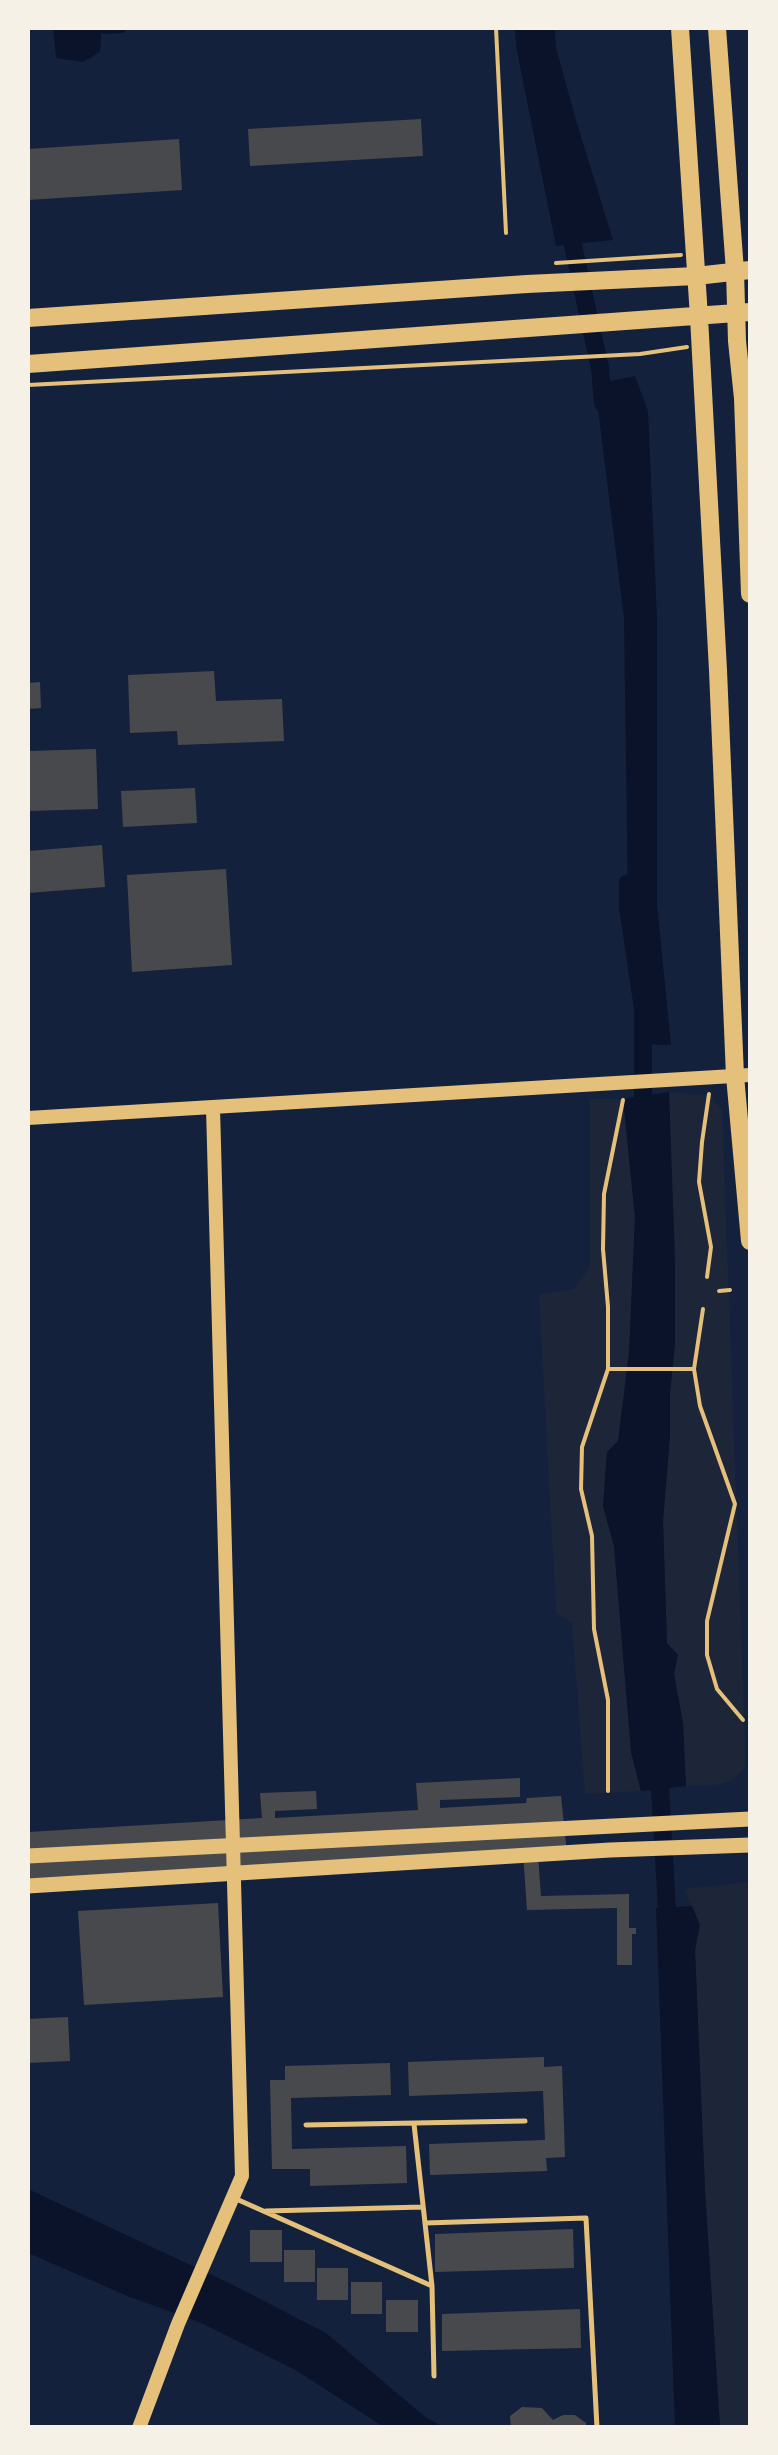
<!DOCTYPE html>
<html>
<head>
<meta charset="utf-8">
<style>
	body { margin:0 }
	#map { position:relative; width:778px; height:2455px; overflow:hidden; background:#14213d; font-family:"IBM Plex Sans",sans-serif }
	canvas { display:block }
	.frame { position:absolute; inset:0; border:30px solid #f6f1e7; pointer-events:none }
</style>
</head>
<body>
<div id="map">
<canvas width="778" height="2455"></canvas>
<div class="frame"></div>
</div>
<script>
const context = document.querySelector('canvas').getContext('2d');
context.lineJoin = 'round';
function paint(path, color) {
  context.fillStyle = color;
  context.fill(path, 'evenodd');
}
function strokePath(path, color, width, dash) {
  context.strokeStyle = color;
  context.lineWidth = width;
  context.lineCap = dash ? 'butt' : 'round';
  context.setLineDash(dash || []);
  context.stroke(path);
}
paint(new Path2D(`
	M669 1092 709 1095 722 1109 746 1765C732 1789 710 1785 686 1786L683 1723 674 1674 678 1655 667 1644 663 1521 670 1436V1393L675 1345V1262Z
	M590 1099H623L635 1217 629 1353 618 1442 607 1452 603 1505 614 1546 631 1752 641 1791 585 1794 572 1623 556 1612 539 1294 574 1289 590 1267Z
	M749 1882 750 1884V2427H720L705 2190 695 1950 700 1925 684 1889Z`), '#1d2539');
paint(new Path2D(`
	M53 28H127L124 33 101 34 100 52 83 62 56 58Z
	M515 28H555L556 48 576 120 613 240 556 246 516 46Z
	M635 376 648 411 657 618V904L671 1045 643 1044V1009L628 907 624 618 595 384Z
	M669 1092 675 1262V1345L670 1393V1436L663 1521 667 1643 678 1655 674 1674 683 1723 686 1786 641 1791 631 1752 614 1546 603 1506 607 1452 618 1441 629 1353 635 1217 623 1099Z
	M692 1906 700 1925 695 1950 705 2190 720 2427H675L656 1908Z
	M28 2189 231 2284 326 2333 424 2416 443 2427H384L297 2371 199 2322 130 2297 28 2253Z`), '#0b132b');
strokePath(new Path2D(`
	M568 223 600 368 603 403
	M628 883V907L643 1009V1116
	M659 1769 668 1928`), '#0b132b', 18);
paint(new Path2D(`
	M421 119 423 156 250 166 248 129Z
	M179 139 182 190 28 200V149Z
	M214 671 216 701 282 699 284 741 178 745 177 731 130 733 128 675Z
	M40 682 41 708 28 709V683Z
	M96 749 98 809 28 811V751Z
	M195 788 197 823 123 827 121 791Z
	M102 845 105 887 28 893V851Z
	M226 869 232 965 132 972 127 875Z
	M520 1778V1797L440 1800V1808L526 1803 527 1798 561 1796 567 1853 538 1856 541 1896 629 1894V1928H636V1934H632V1965H617V1908L527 1910 523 1852 28 1880V1832L262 1818 260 1793 316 1791 317 1809 275 1811V1818L418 1810 416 1783Z
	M218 1903 223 1997 84 2005 78 1911Z
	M68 2017 70 2061 28 2063V2019Z
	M544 2057V2067L562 2066 565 2157 546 2158 547 2171 430 2175 429 2144 545 2140 543 2091 409 2096 408 2062Z
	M390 2063 391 2095 291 2098 292 2149 406 2146 407 2183 310 2186V2169H272L270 2080H285V2066Z
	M573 2229 574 2268 435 2272V2234Z
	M250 2230H282V2262H250Z
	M284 2250H315V2282H284Z
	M317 2268H348V2300H317Z
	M351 2282H382V2314H351Z
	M386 2300H418V2332H386Z
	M580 2309 581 2348 442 2351V2314Z
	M522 2407 542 2408 553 2420 563 2415H575L586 2423V2428H511L510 2416Z`), '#48494c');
strokePath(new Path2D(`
	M496 28 506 233
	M556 263 681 255
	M28 385 640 354 687 347
	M707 1277 711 1247 699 1182 702 1142 709 1094
	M719 1291 730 1290
	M703 1309 694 1369 700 1406 735 1504 707 1621V1655L717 1689 743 1720
	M608 1369H694
	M608 1791V1700L594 1629 592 1536 581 1489 582 1447 608 1369V1307L603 1249 604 1194 623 1100`), '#e5c07b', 4);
strokePath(new Path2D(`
	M414 2124 432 2286 434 2376
	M306 2125 525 2121
	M234 2198 432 2286
	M266 2211 423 2207
	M425 2223 586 2218 597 2428`), '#e5c07b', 5);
strokePath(new Path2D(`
	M28 1118 750 1075
	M139 2428 178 2324 242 2176 213 1108`), '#e5c07b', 14);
strokePath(new Path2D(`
	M28 1856 750 1819
	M28 1886 610 1850 750 1845`), '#e5c07b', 15);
strokePath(new Path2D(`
	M680 28 699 317 718 670 735 1076 750 1241
	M717 28 735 271 737 341 743 398 750 594
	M28 318 527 284 696 276 750 270
	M28 364 750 312`), '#e5c07b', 18);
</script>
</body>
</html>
